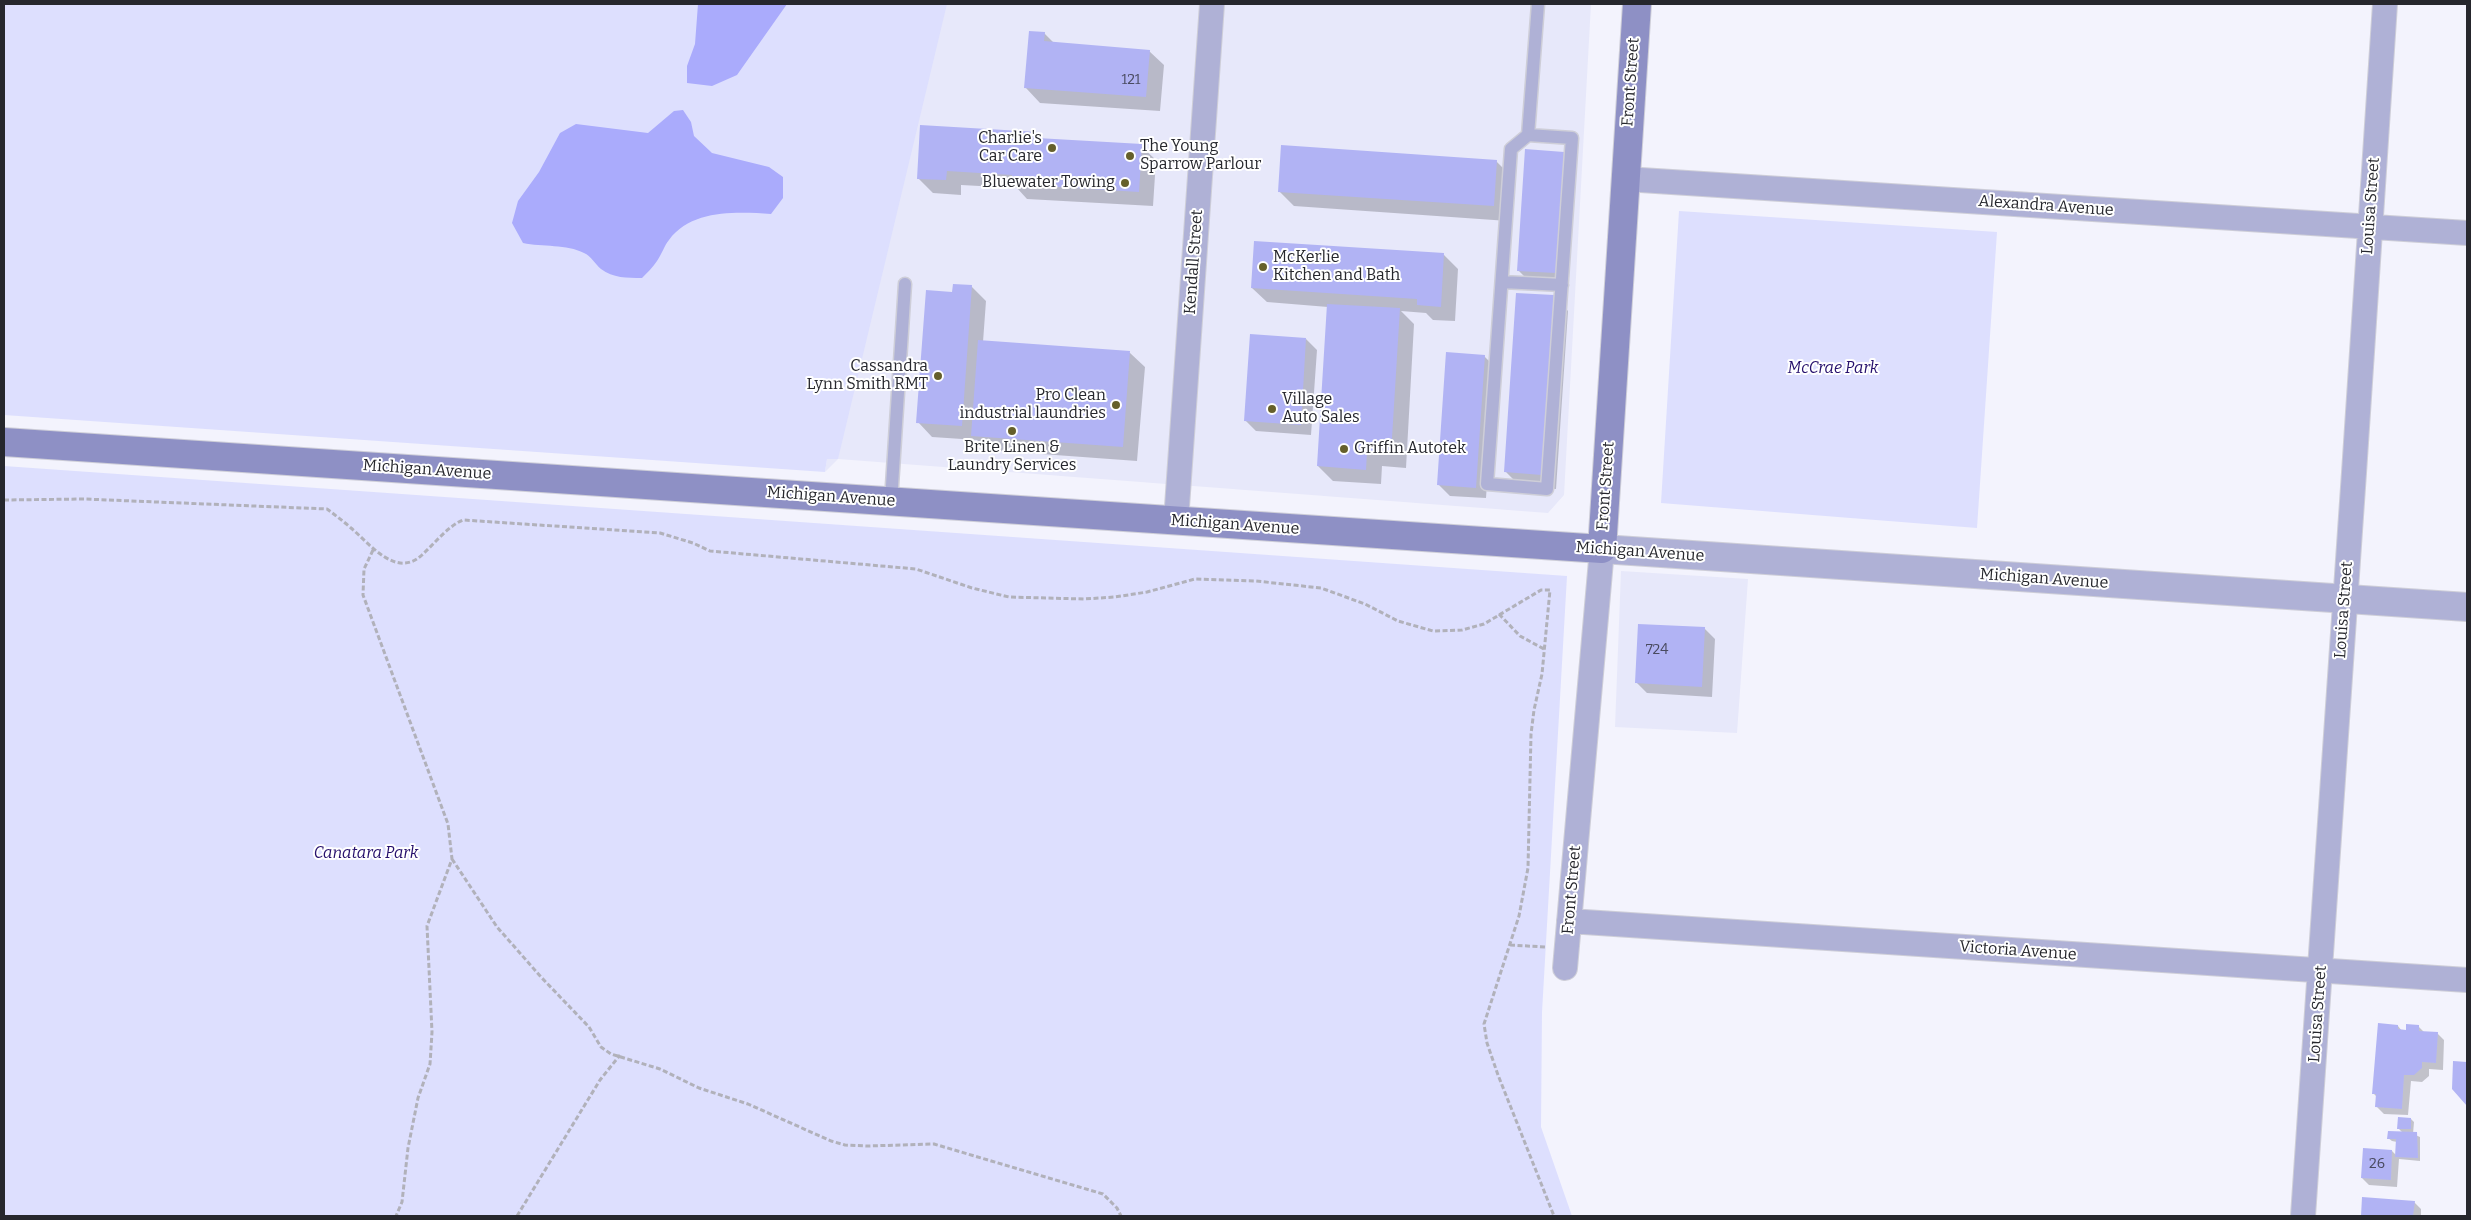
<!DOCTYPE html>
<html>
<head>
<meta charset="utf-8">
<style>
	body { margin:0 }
	#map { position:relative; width:2471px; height:1220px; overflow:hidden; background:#f3f3fd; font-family:Bitter,serif }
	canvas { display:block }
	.frame { position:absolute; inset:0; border:5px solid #26272d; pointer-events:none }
</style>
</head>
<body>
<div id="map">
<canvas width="2471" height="1220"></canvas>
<div class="frame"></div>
</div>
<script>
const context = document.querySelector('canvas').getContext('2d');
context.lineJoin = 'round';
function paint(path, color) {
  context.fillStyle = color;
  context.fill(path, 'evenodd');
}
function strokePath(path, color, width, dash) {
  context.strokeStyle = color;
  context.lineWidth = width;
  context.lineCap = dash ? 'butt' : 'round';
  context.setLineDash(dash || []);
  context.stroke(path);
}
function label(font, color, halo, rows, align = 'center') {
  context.font = font + ' Bitter,serif';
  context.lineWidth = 4;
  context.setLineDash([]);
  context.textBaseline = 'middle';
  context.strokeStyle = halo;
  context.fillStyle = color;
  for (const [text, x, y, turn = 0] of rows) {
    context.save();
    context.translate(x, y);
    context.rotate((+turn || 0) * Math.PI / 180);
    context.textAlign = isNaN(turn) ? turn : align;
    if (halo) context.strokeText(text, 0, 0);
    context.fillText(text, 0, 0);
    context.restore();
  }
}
paint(new Path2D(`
	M945 4H1591L1564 495 1548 513 838 459 825 472 835 406Z
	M1621 571 1748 579 1737 733 1615 727Z`), '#e7e8fa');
paint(new Path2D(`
	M4 4H947L838 459H827L825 472 4 415Z
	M1679 211 1997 232 1977 528 1661 503Z
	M4 466 1567 576 1542 1012 1541 1127 1572 1216H4Z`), '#dddffe');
paint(new Path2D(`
	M698 4H787L737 75 712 86 687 83V66L695 44Z
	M683 110 691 122 694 136 712 153 769 167 783 177V198L771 214C737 212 692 209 669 240 664 246 662 254 657 261 653 267 647 273 642 278 627 278 613 278 601 269 595 264 591 256 584 253 567 244 542 247 523 243L512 223 518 201 539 172 560 133 576 124 648 133 674 111Z`), '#aaabfc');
paint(new Path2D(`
	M1044 33 1054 43 1149 51 1164 65 1160 111 1040 103 1026 88Z
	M1037 133 1043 139 1141 146 1156 160 1153 206 1027 199 1017 188 961 185V195L933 193 918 178Z
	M1564 153 1575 164 1567 284 1529 281 1518 270Z
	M1496 161 1511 176 1508 221 1294 206 1279 191Z
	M1444 255 1458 269 1455 321 1433 320 1426 313 1401 311 1414 324 1406 468 1382 466 1381 484 1333 481 1318 466 1328 307 1267 302 1252 288Z
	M971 286 986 301 983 342 1130 353 1145 367 1137 461 987 450 977 440 932 437 918 422Z
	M1554 296 1568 311 1556 489 1520 486 1506 472Z
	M1306 339 1317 350 1311 435 1256 431 1245 420Z
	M1484 356 1495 367 1486 498 1450 496 1439 485Z
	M1704 628 1715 639 1712 697 1647 693 1636 682Z
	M2398 1026 2402 1031H2407L2418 1026 2424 1032 2437 1033 2444 1040 2443 1070 2429 1069V1076L2422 1082 2411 1081 2408 1115 2384 1114 2377 1107V1097L2373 1093Z
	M2411 1119 2414 1122 2413 1134 2420 1137V1161L2399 1159 2397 1187 2369 1185 2362 1178 2392 1151 2397 1156V1142L2392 1141 2388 1138 2403 1133 2398 1128Z
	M2363 1198 2414 1202 2421 1209V1216H2362Z`), '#0003');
paint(new Path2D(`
	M1029 31 1045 32 1044 41 1150 50 1146 97 1024 88Z
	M920 125 1038 132 1037 138 1142 144 1139 192 1011 184 1012 175 947 171 946 180 917 179Z
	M1281 145 1497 160 1494 206 1278 192Z
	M1525 149 1564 152 1556 273 1517 271Z
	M1254 241 1444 253 1441 307 1417 305V299L1251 288Z
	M953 284 972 285 962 426 916 423 926 290 952 292Z
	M1516 293 1554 295 1542 475 1504 472Z
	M1327 304 1400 308 1391 454 1367 452 1366 470 1317 466Z
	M1250 334 1306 338 1301 425 1244 421Z
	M978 340 1130 351 1123 447 971 436Z
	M1446 352 1485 355 1476 488 1437 485Z
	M1638 624 1705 627 1702 687 1635 683Z
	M2378 1023 2398 1025V1029L2406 1030V1024L2419 1025V1031L2438 1032 2436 1063 2422 1062V1068L2414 1075H2404L2402 1109 2375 1107 2376 1094H2372Z
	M2453 1061 2467 1062V1106L2452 1089Z
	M2398 1117 2411 1118V1129H2397Z
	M2388 1131 2417 1132 2418 1158 2395 1157 2396 1139H2387Z
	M2363 1148 2392 1150 2391 1180 2361 1178Z
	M2362 1197 2415 1201 2413 1216H2361Z`), '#b1b3f4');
const service = new Path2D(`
	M1528 135 1572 138 1547 489 1487 484 1511 149 1528 135 1538 4
	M1502 282 1562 285
	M891 501 905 284`);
const minor = new Path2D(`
	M1625 179 2467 233
	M1176 521 1212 4
	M1569 921 2467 980
	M1565 968 1602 549
	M2303 1216C2334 812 2357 408 2385 4`);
const tertiary = new Path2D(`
	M1602 549 2467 607`);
const secondary = new Path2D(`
	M4 442 1602 549 1637 4`);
strokePath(service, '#ceced8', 15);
strokePath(minor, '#ceced8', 26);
strokePath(tertiary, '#ceced8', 30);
strokePath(secondary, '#ceced8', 30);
strokePath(new Path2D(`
	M4 500 84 499 327 509C335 515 343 521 351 528 370 544 396 579 422 555 435 543 448 526 463 520L660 533 693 543 710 551 916 569 972 588 1009 597 1084 599 1115 597 1147 592 1195 579 1256 581 1321 588 1365 604 1398 621 1433 631 1462 630 1484 624 1541 590H1550L1542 674 1534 710 1531 734 1528 868 1519 916 1484 1024 1487 1043 1498 1075 1554 1216
	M373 550 364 569 363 595 448 824 452 859 427 926 432 1032 430 1064 418 1098 408 1148 402 1202 396 1216
	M1499 614 1520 636 1544 649
	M452 859 497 927 541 977 589 1027 601 1047 611 1054 660 1069 699 1088 748 1104 831 1141 845 1145 867 1146 934 1144 1103 1194 1117 1208 1121 1216
	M1510 945 1545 947
	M517 1216 600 1080 620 1055`), '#b1b1ba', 3, [5, 2.5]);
strokePath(service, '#afb1d6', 12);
strokePath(minor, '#afb1d6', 24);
strokePath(tertiary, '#afb1d6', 28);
strokePath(secondary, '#8e90c5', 28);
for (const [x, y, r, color] of [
	[1052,148,5,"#655f2b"],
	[1130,156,5,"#655f2b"],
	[1125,183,5,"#655f2b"],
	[1263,267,5,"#655f2b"],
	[938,376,5,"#655f2b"],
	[1116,405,5,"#655f2b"],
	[1272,409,5,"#655f2b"],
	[1012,431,5,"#655f2b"],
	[1344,449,5,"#655f2b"]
]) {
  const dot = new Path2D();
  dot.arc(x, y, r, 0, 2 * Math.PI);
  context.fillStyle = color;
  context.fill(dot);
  strokePath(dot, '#fff', 2);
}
label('14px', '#494a5f', null, [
	["121",1131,80],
	["724",1657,650],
	["26",2377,1164]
]);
label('16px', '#26272d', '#fff', [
	["Front Street",1631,82,-86],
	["Alexandra Avenue",2046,206,4],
	["Louisa Street",2371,206,-86],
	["Kendall Street",1194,262,-86],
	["Michigan Avenue",427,470,4],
	["Front Street",1606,486,-86],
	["Michigan Avenue",831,497,4],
	["Michigan Avenue",1235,525,4],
	["Michigan Avenue",1640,552,4],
	["Michigan Avenue",2044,579,4],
	["Louisa Street",2344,610,-86],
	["Front Street",1572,890,-85],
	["Victoria Avenue",2018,951,4],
	["Louisa Street",2318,1014,-86]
]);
label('16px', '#26272d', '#fff', [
	["Charlie's",1042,139],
	["Car Care",1042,157],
	["The Young",1140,147,"left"],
	["Sparrow Parlour",1140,165,"left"],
	["Bluewater Towing",1115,183],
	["McKerlie",1273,258,"left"],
	["Kitchen and Bath",1273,276,"left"],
	["Cassandra",928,367],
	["Lynn Smith RMT",928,385],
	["Pro Clean",1106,396],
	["industrial laundries",1106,414],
	["Village",1282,400,"left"],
	["Auto Sales",1282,418,"left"],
	["Brite Linen &",1012,448,"center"],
	["Laundry Services",1012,466,"center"],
	["Griffin Autotek",1354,449,"left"]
], 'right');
label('italic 16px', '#250f6c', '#fff', [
	["McCrae Park",1833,369],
	["Canatara Park",366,854]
]);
</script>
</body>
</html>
